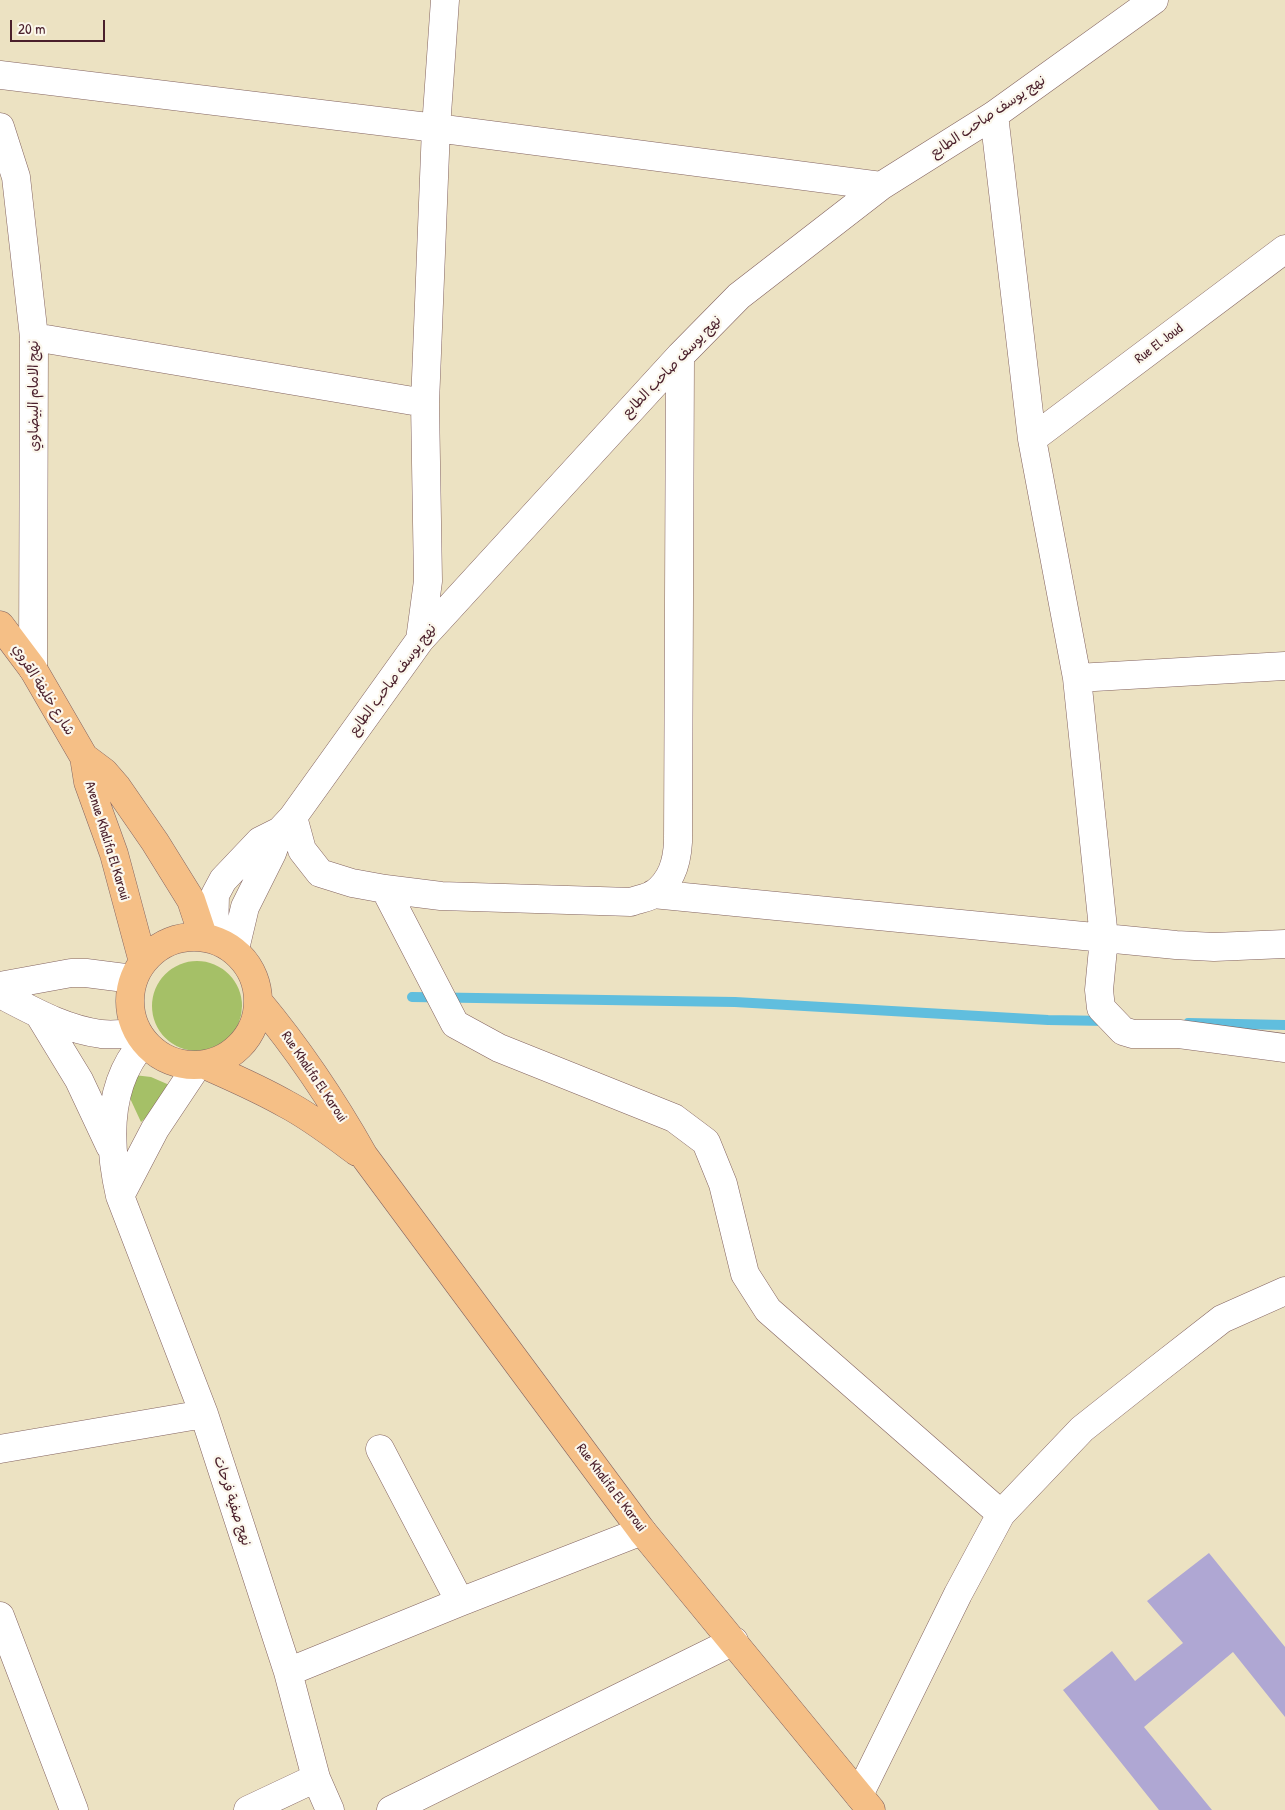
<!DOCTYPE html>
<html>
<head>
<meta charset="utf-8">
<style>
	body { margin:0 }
	#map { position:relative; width:1285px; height:1810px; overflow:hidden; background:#ece2c2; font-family:"Patrick Hand",sans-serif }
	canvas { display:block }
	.scale { position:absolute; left:10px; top:20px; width:95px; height:22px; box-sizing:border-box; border:2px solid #4a1f2b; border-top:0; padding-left:6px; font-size:15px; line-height:18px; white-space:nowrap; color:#4a1f2b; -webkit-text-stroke:4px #fbf7ec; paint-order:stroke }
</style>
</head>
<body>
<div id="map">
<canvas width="1285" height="1810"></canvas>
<div class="scale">20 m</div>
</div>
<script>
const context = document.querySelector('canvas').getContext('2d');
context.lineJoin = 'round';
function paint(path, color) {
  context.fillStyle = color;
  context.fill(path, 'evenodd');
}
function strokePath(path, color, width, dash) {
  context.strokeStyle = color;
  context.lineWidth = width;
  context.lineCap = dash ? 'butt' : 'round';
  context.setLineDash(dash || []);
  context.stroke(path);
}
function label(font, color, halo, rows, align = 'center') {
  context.font = font + ' "Patrick Hand","Playpen Sans Arabic",sans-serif';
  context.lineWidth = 4.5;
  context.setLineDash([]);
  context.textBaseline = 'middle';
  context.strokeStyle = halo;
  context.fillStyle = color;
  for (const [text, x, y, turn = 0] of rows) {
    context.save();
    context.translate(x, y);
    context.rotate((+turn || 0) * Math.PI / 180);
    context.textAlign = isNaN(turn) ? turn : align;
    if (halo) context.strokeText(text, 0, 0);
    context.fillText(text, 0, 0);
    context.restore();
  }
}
paint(new Path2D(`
	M152 1006a45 45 0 1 1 90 0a45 45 0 1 1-90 0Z
	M134 1075 151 1077 174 1087 159 1106 141 1122 128 1094Z`), '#a5c067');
strokePath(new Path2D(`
	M412 997 735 1002 1048 1020 1108 1021
	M1188 1023 1285 1025`), '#60bede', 10);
paint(new Path2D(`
	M1209 1553 1285 1647V1717L1233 1652 1144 1727 1212 1810H1159L1063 1690 1112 1651 1135 1681 1183 1643 1147 1601Z`), '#afa7d3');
const minor = new Path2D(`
	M0 75 436 128 881 186
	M994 115 1032 439 1077 678 1104 938 1099 990 1101 1008 1123 1031 1133 1034H1179L1285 1048
	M0 127 16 177 34 337 33 669
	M34 337 425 403
	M1032 439 1285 249
	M420 640 428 581 425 403 436 128 445 0
	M1077 678 1285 666
	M293 817 302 850 320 873 352 883 385 889 441 896 631 902C638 899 648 898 654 894 672 881 677 862 678 842L680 356
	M385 889 455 1024 499 1048 674 1118 706 1142 723 1184 745 1274 768 1310 1001 1514
	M653 894 1176 945 1214 947 1285 944
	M214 938 215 895 223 880 260 841 280 831 293 817 420 640 680 356 739 296 881 186 994 115 1154 0
	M235 949 245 907 272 853 280 831
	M0 986 71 973H86L133 979
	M0 994C33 1011 64 1029 101 1034 112 1035 125 1034 136 1033
	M40 1016 79 1080 110 1146
	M144 1042C106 1084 108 1144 120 1196L204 1414 288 1672 316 1778 330 1810
	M120 1196 155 1129 197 1066
	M0 1449 204 1414
	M380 1449 460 1602
	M0 1616 74 1810
	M288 1672 460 1602 642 1531
	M859 1795 958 1594 1001 1514 1082 1429 1154 1372 1222 1319 1285 1291
	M248 1810 316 1778
	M391 1810 734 1641`);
const major = new Path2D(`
	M0 625 33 669 84 757 104 772 117 787 155 842 191 900 203 936
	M84 757 88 782 114 854 143 962
	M130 1001a64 64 0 1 1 128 0a64 64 0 1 1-128 0Z
	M258 1001C299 1050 333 1101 364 1156L642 1531 871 1810
	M205 1065C232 1077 260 1089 286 1104 311 1117 334 1135 357 1152`);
strokePath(minor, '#836360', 29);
strokePath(major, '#836360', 29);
strokePath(minor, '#fff', 28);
strokePath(major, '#f5bf86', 28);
label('14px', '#4a1f2b', '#fbf7ec', [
	["نهج يوسف صاحب الطابع",988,117,-34],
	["Rue El Joud",1159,344,-37],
	["نهج يوسف صاحب الطابع",672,367,-46],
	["نهج الامام البيضاوي",34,396,-90],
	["نهج يوسف صاحب الطابع",393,680,-53],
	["شارع خليفة القروي",43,690,58],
	["Avenue Khalifa El Karoui",107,841,73],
	["Rue Khalifa El Karoui",314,1077,56],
	["Rue Khalifa El Karoui",611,1488,53],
	["نهج صفية فرحات",232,1501,72]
]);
</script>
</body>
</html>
